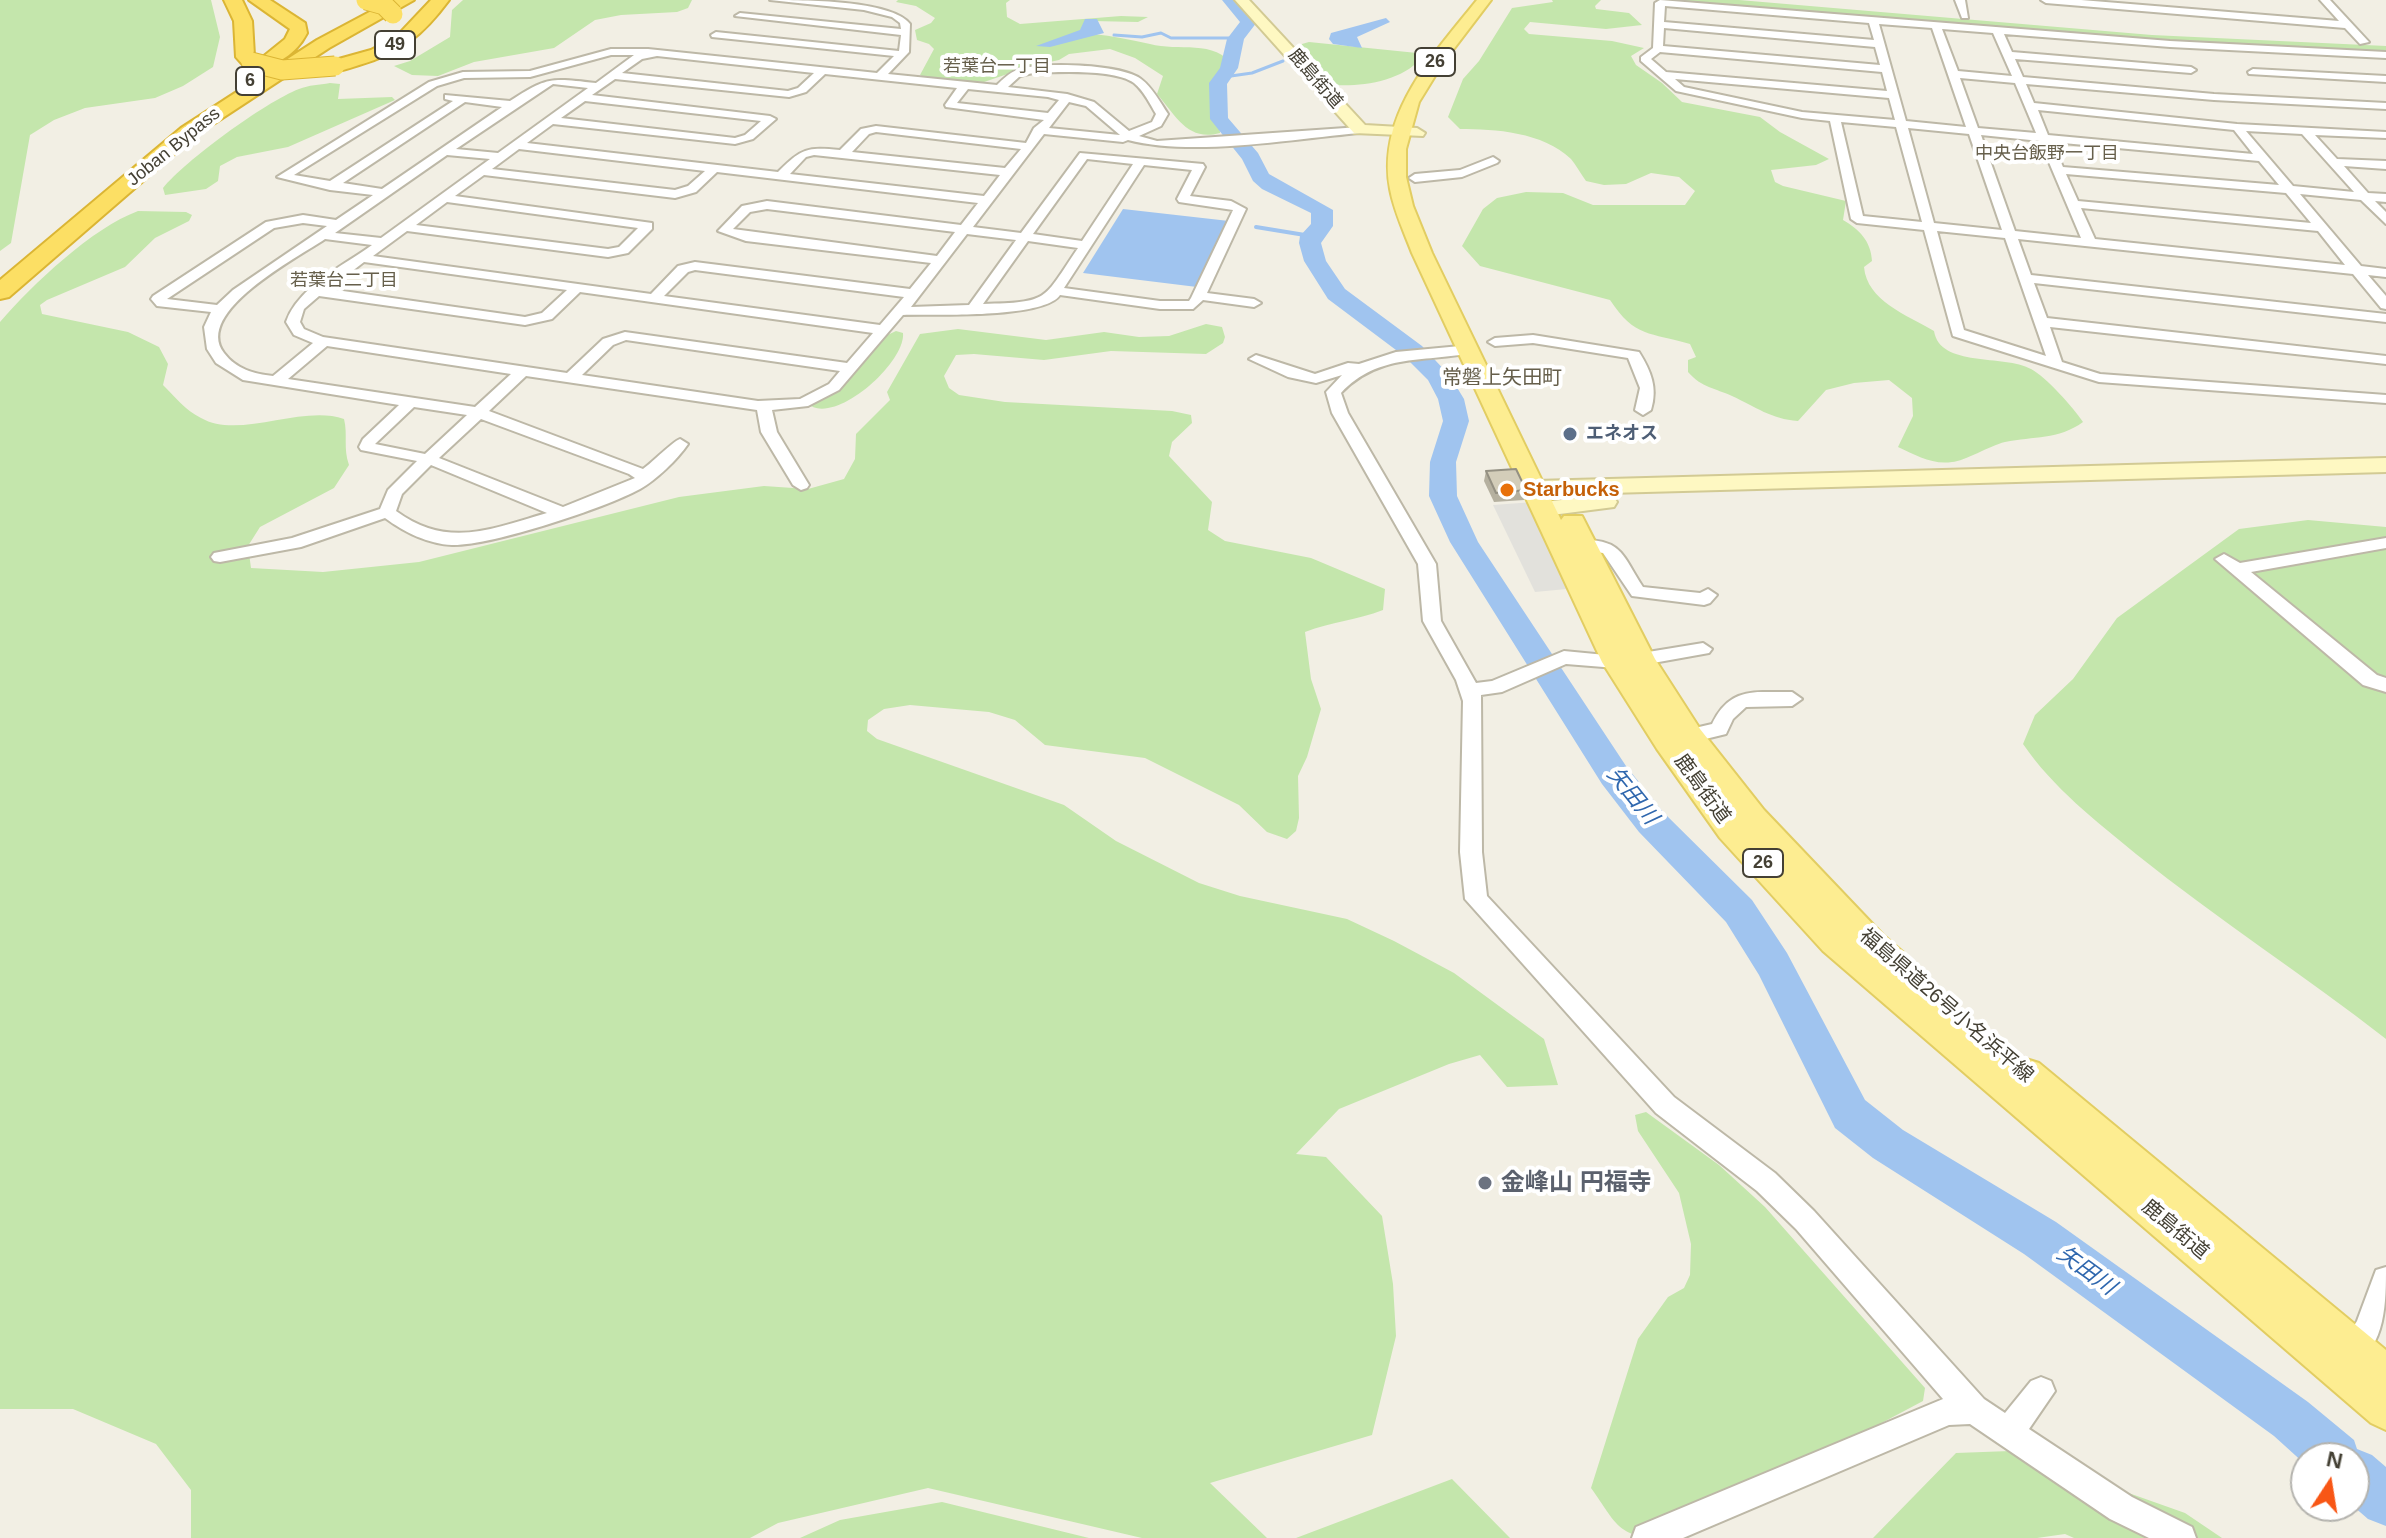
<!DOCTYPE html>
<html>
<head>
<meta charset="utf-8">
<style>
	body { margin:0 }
	#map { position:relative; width:2386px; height:1538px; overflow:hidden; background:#f2efe4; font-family:Arial,sans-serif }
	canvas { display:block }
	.north { position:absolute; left:2290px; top:1442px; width:80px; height:80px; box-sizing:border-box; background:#fff; border:2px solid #b4b3ae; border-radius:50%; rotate:12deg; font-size:22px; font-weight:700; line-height:32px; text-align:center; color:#444034 }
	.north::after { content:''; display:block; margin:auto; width:28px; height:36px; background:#f85615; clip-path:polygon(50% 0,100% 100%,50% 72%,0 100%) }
</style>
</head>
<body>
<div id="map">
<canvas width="2386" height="1538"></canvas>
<div class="north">N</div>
</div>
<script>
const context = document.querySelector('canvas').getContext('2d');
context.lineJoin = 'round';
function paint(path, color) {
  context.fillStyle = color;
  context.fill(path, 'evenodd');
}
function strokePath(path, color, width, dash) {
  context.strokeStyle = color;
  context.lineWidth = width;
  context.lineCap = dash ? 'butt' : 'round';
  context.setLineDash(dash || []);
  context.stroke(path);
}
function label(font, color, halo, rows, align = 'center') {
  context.font = font + ' Arial,"Noto Sans JP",sans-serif';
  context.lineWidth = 8;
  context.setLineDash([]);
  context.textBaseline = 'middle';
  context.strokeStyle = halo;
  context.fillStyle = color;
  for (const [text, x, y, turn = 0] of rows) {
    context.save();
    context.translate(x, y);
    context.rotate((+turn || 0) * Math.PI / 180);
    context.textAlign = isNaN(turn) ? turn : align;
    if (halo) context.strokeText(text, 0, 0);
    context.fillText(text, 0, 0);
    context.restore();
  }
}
paint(new Path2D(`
	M0 0H211L220 37 213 67 183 86 155 98 85 108 54 120 30 135 11 243 0 251Z
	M463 0H692L688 8 677 12 621 15 595 20 554 48 474 62 438 76 412 75 394 66 410 61 450 37 452 10Z
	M898 0H1010L1006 3 1007 17 1020 24 1121 16 1148 17 1138 22 1092 21 1093 34C1113 36 1131 40 1150 44 1178 52 1215 38 1234 67L1219 99 1220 133C1188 142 1176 116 1157 94L1163 76 1135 58 1110 49 1069 54 1059 60 1031 66 984 82 926 78 920 75 934 49 929 44 917 40 915 30 931 23 935 18 916 6 896 2Z
	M1552 0H1601L1595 6 1596 9 1629 13 1642 25 1606 29 1530 22 1524 29 1529 34 1612 41 1644 48 1631 56 1636 65 1662 83 1682 102 1760 117 1780 132 1829 159 1816 165 1771 170 1775 182 1783 186 1846 201 1843 220C1859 229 1871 241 1872 261L1864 267C1867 301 1907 315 1934 331 1940 368 2004 354 2031 369 2046 377 2073 407 2083 422 2058 440 2034 436 2005 442 1989 446 1965 461 1952 462 1932 465 1916 455 1898 447L1913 416 1912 398 1889 380 1854 383 1826 390 1798 421C1771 419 1756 407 1732 396 1715 388 1702 388 1688 372V360L1696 357 1690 344C1650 332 1635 338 1610 300L1480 266 1462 246 1483 209 1497 198 1526 192 1563 193 1593 205H1685L1695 191 1679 177 1651 173 1626 184 1604 185 1586 181C1581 174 1576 165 1571 159 1543 132 1495 129 1460 129L1448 117 1463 79 1479 61 1512 8 1553 2Z
	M1663 0H1739L2152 35 2386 46V52L2135 39Z
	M1309 42 1417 53 1420 59C1402 81 1361 87 1334 85L1298 50 1302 44Z
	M330 83 340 84 338 99 392 97 395 100 288 147 237 157 220 166 218 181 206 189 165 195 163 188C185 161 265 102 299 89 309 85 319 85 330 83Z
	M138 211 186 212 192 215 189 221 155 238 125 267 47 300 40 305 42 314 128 332 159 347 168 364 163 385C175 397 185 410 201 418 239 440 302 404 344 419 348 435 343 448 349 465L334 488 260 527 248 546 251 568 323 572 419 562 679 497 764 486 808 489 844 479 855 459 856 434 890 400 887 392 920 334 958 329 1046 340 1104 332 1139 337 1169 336 1206 324 1222 327 1225 337 1223 343 1206 354 1111 351 1044 360 974 354 956 355 944 376 949 388 959 395 1005 402 1172 411 1191 415 1192 423 1172 442 1169 456 1212 502 1208 530 1225 541 1311 558 1385 589 1383 610C1357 620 1331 622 1305 632L1311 679 1321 709 1307 757 1298 776 1299 818 1296 831 1287 839 1267 832 1239 805 1145 758 1045 745 1015 720 989 712 910 705 884 709 868 720 867 731 877 739 1064 805 1116 841 1199 883 1240 896 1347 919 1394 941 1454 973 1544 1039 1558 1085 1507 1087 1480 1055 1449 1064 1339 1109 1296 1154 1326 1157 1382 1216 1393 1284 1396 1336 1372 1435 1210 1483 1267 1538H1142L928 1488 778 1523 750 1538H191V1490L156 1444 73 1409H0V322C33 284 92 228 138 211Z
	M896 331 903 333C906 361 840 422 811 406L853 374 881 338Z
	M2308 520 2386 527V1039C2304 975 2217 919 2136 854 2096 821 2053 788 2023 744L2035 715 2073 679 2117 618 2239 529Z
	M1646 1112 1719 1165 1765 1207 1925 1388 1923 1401 1665 1538C1617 1538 1617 1524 1591 1488L1638 1339 1668 1297 1684 1288 1690 1275 1691 1244 1679 1193 1638 1131 1635 1115Z
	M2010 1451 2185 1513 2222 1538H2074L2065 1534 2037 1538H1873L1956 1453Z
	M1452 1479 1510 1538H1296Z
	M942 1502 1089 1538H800L840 1520Z`), '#c4e6ac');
paint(new Path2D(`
	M1534 502 1577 588 1535 592 1493 505Z`), '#e2e1dc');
paint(new Path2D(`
	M1386 18 1390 22 1357 37 1362 48 1333 44 1329 39 1331 33Z
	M1085 19H1097L1104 33 1050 47 1036 46 1080 30Z
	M1123 209 1229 221 1197 287 1083 273Z`), '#a0c4ef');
strokePath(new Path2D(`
	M1114 35 1142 37 1161 33 1171 38H1234
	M1224 77 1252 73 1283 61`), '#a0c4ef', 3);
strokePath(new Path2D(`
	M1256 227 1311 236`), '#a0c4ef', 4);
paint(new Path2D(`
	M1222 0H1239L1257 22 1244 39 1238 68 1227 84 1228 118 1258 153 1269 174 1333 210V226L1321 243 1326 261 1345 289 1422 346 1450 376 1464 399 1469 421 1456 462 1457 496 1478 542 1626 766 1663 812 1752 900 1787 953 1865 1100 1903 1130 2056 1222 2308 1402 2354 1440 2357 1449 2372 1455 2386 1467V1526L2368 1519 2353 1506 2354 1458H2306V1465L2274 1436 2024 1254 1873 1158 1835 1128 1759 975 1726 922 1639 832 1602 784 1450 542 1429 496 1430 462 1443 421 1438 399 1428 380 1404 356 1328 299 1304 261 1299 243 1300 236 1311 224V213L1262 189 1253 181 1242 159 1210 119 1209 83 1220 68 1227 39 1240 22Z`), '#a0c4ef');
const street = new Path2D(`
	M770 0C802 0 892 0 910 24L909 52 888 74 997 85C1003 79 1009 73 1017 70 1039 61 1122 64 1141 79 1152 87 1160 102 1168 114L1161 126 1139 136 1157 141 1360 127 1366 130 1360 133C1292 139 1193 157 1128 140L1123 142 1044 134 973 227 1021 233 1080 153 1203 164 1205 167 1190 196 1231 201 1246 209 1207 293 1254 299 1261 303 1254 307 1203 300 1193 309H1160L1060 295C1044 319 934 314 903 315L839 390 808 406 772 410 777 432 809 485 807 488 801 490 793 485 761 432 757 410 526 376 489 411 643 469C653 462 672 442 680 439L688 444C677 460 656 480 640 489 605 508 491 546 452 545 428 544 404 532 385 518L301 547 220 562 214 561 211 557 214 553 292 538 380 509 388 490 417 461 361 450 359 447 363 439 399 405 243 380 216 363 207 349 204 327 211 312 157 306 151 299 153 296 266 222 303 215 336 220 373 195 330 190 277 177 429 82 463 72 530 71 611 49H648L877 73 894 56 712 37 711 35 716 32 899 51 901 35 735 16 740 13 901 29 900 23 892 17 864 10ZM611 55H634L596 83C551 78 548 76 510 101L445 95V99L453 101 330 181 294 175 437 86 464 78 530 77ZM657 56 814 73 798 88 788 91 622 73 642 59ZM1033 73C1057 72 1115 69 1134 83 1144 91 1150 104 1156 114L1152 122 1129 131 1094 102 1067 94 1008 87 1020 76ZM825 74 957 88 945 105 946 107 1044 120 1034 128 1026 143 876 126 861 129 840 150C807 147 802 148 778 172L527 143 553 124 735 144 753 139 776 119 770 116 592 95 615 79 789 97 806 92ZM553 84 588 88 498 153 456 149ZM968 89 1048 97 1059 100 1048 113 957 103ZM585 101 761 121 745 135 735 138 561 118ZM465 102 502 107 382 189 343 183ZM1069 102 1086 106 1120 135 1049 128ZM876 132 1021 149 1005 168 852 152 869 134ZM519 149 705 171 688 186 675 190 492 169ZM447 155 490 159 381 238 335 233ZM814 155 1000 175 984 196 790 174 806 157ZM1087 159 1133 164 1082 241 1033 234ZM1144 165 1192 170 1177 199 1179 202 1233 210 1191 298 1189 301H1160L1064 288ZM717 172 978 203 961 225 767 201 742 206 718 231 746 241 931 263 910 289 695 262 678 266 651 294 373 256 407 231 608 257 628 253 652 229V223L455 196 484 175 675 198 696 192ZM447 202 638 228 619 247 608 249 416 225ZM767 209 955 232 937 256 733 229 750 212ZM303 223 327 226 233 290 217 305 167 299 274 228ZM967 234 1016 240 969 305 911 307ZM325 239 372 245C343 266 298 287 286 322L294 335 313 343 273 376C254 374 236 369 224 353 193 312 297 258 325 239ZM1028 241 1078 248C1042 301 1050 302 983 304ZM364 262 567 290 542 313 525 317 329 289ZM695 270 904 297 880 325 664 296 688 272ZM580 292 873 333 847 363 625 332 603 339 567 373 323 337 304 329 300 322 304 309 319 296 525 325 552 319ZM626 340 840 371 829 384 800 399 758 401 582 375 613 345ZM327 346 511 374 475 407 288 379ZM414 407 467 415 425 454 375 444ZM481 419 629 474 635 478 563 507 439 458ZM431 465 547 513C491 529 448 549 396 511L402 494Z
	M1660 0 2170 41 2386 52V58L2170 47 2004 34 2012 52 2191 67 2196 70 2191 73 2015 59 2023 77 2214 94 2386 103V109L2214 100 2026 84 2034 103 2237 124 2386 132V138L2315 135 2337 159 2386 161V169L2344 166 2368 193 2386 194V202L2375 201 2386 212V224L2361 200 2300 194 2361 266 2386 269V277L2368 275 2386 296V309L2381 308 2353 274 2018 239 2031 275 2386 314V322L2034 283 2047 318 2386 356V364L2050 327 2062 362 2100 374 2386 395V403L2099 382 1953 336 1924 230 1857 223 1851 219 1830 121 1802 118 1676 91 1641 61V57L1653 48 1655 3ZM1665 6 1869 23 1874 40 1664 22ZM1879 24 1932 28 1966 127 1906 121ZM1664 28 1875 47 1880 65 1663 46ZM1942 29 1993 33 2012 76 1958 71ZM1660 52 1882 72 1887 91 1666 72 1651 59ZM1960 78 2015 83 2036 133 1978 128ZM1675 79 1889 98 1895 120 1802 112 1684 87ZM2038 110 2234 130 2253 154 2048 135ZM1841 122 1896 127 1922 222 1863 216ZM1908 128 1969 134 2002 230 1934 223ZM2246 131 2302 134 2354 192 2293 186ZM1981 135 2040 141 2081 238 2015 231ZM2052 142 2259 161 2279 185 2063 167ZM2066 174 2286 193 2311 223 2078 201ZM2081 208 2318 231 2345 265 2095 239ZM1937 231 2005 238 2046 356 1964 330Z
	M1955 0H1965L1968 18H1962Z
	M2041 0H2081L2339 21 2320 0H2330L2369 42 2360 44 2345 28 2046 3Z
	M2253 69 2386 76V82L2249 74 2248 72Z
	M1493 157 1499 161 1497 163 1462 177 1415 182 1409 178 1415 174 1460 170Z
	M1533 335 1639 352C1651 371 1658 388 1651 410L1643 415 1635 410 1640 388 1628 358 1533 343 1495 346 1488 342 1495 338Z
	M1471 345 1478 349 1476 352C1427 363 1379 352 1341 393L1348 413 1436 564 1441 621 1476 683 1492 681 1564 651 1616 656 1625 662 1616 668 1566 664 1502 692 1481 695 1482 852 1487 896 1674 1097 1775 1173 1814 1211 1984 1399 2005 1413 2031 1381 2041 1377 2051 1381 2055 1391 2029 1429 2132 1497 2192 1527 2196 1538H2149L2110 1519 1970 1424 1949 1425 1683 1538H1632L1636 1527 1943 1399 1796 1229 1757 1191 1656 1113 1465 899 1460 852 1463 701 1456 680 1423 621 1418 564 1332 413 1326 392 1342 375 1316 383 1288 377 1249 359 1256 355 1315 374 1348 363 1359 364 1396 352Z
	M2386 538V548L2251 572 2377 675 2386 678V692L2363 685 2215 559 2224 554 2240 563Z
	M1584 540C1623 540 1623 557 1643 587L1700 593 1708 589 1717 595 1710 603 1704 605 1632 596 1603 553 1578 549 1576 545 1578 541Z
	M1703 643 1712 649 1709 653 1642 665 1633 659 1642 653Z
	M1766 692H1792L1802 699 1792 706 1746 707 1733 719 1726 734 1689 743 1679 736 1682 731 1712 724C1724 699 1740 691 1766 692Z
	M2386 1267C2386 1300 2386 1348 2353 1364L2343 1360 2339 1350 2357 1321 2376 1270Z`);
const secondary = new Path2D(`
	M1235 0H1249L1365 125 1417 128 1425 133 1423 136 1354 133Z
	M2386 458V472L1535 495 1527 493 1524 488 1527 483 1535 481Z
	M1606 495 1614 497 1617 502 1614 507 1544 516 1536 514 1532 509 1536 504 1544 502Z`);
const primary = new Path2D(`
	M1477 0H1491L1443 63 1419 102 1406 149V177L1413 206 1432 253 1561 520 1564 516H1582L1655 659 1700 729 1764 810 1883 935 1906 955 1911 965 1906 975 1902 977 2011 1068 2013 1063 2026 1059 2039 1063 2386 1350V1430L2371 1423 1823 951 1720 838 1657 749 1602 662 1412 253C1404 232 1394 211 1390 189 1376 114 1434 54 1477 0Z`);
const highway = new Path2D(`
	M224 0H242L252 21 254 55 259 60 285 39 290 29 249 0H270L305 23 307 33C295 57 268 72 244 66L236 57 234 21Z
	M392 0H414L329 48 195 136 9 297 0 299V280L181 128 317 40Z
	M431 0H449C423 35 401 53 359 65 349 68 339 73 328 70L326 66 328 62 371 50 396 37Z`);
strokePath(street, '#bdb8a7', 4);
strokePath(secondary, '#d2ca94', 4);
strokePath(primary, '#e2cd62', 4);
strokePath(highway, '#dbb534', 4);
paint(street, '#fff');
paint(secondary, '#fef8c2');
paint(primary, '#fded91');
paint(highway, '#fcdf64');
const highwayBridge = new Path2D(`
	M366 0 384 5 393 14
	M251 62 282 70 335 66`);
strokePath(highwayBridge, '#dbb534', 21, []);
strokePath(highwayBridge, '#fcdf64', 19);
paint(new Path2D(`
	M1486 471 1526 490 1524 500 1494 502 1484 481Z`), '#b5b09f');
const building = new Path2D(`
	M1516 469 1526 490 1496 493 1486 471Z`);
paint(building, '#d3cdb9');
strokePath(building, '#949082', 2);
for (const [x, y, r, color] of [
	[1570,434,8,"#5c6f8a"],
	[1507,490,8,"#e8710a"],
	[1485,1183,8,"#6b7280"]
]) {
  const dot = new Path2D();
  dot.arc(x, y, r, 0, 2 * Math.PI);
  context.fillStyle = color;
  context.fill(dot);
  strokePath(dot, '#fff', 3);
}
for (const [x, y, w] of [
	[395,45,40],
	[1435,62,40],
	[250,81,28],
	[1763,863,40]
]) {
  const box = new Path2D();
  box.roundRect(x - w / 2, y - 14, w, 28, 6);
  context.fillStyle = '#fff';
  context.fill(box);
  strokePath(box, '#444034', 2);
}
label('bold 18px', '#444034', null, [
	["49",395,45],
	["26",1435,62],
	["6",250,81],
	["26",1763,863]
]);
label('18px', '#665f4b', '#fff', [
	["若葉台一丁目",997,67],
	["中央台飯野一丁目",2047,154],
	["若葉台二丁目",344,281]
]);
label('18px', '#444034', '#fff', [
	["鹿島街道",1315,79,49],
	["Joban Bypass",174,147,-39]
]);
label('bold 18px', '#4e5e75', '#fff', [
	["エネオス",1586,434]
], 'left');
label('20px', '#665f4b', '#fff', [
	["常磐上矢田町",1502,378]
]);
label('bold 20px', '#c56008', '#fff', [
	["Starbucks",1523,490]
], 'left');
label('20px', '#444034', '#fff', [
	["鹿島街道",1702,789,54],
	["福島県道26号小名浜平線",1946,1006,41],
	["鹿島街道",2175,1230,40]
]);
label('italic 22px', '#2f67ae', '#fff', [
	["矢田川",1632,796,51],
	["矢田川",2086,1271,36]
]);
label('bold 24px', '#5b616d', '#fff', [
	["金峰山 円福寺",1501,1183]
], 'left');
</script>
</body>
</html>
